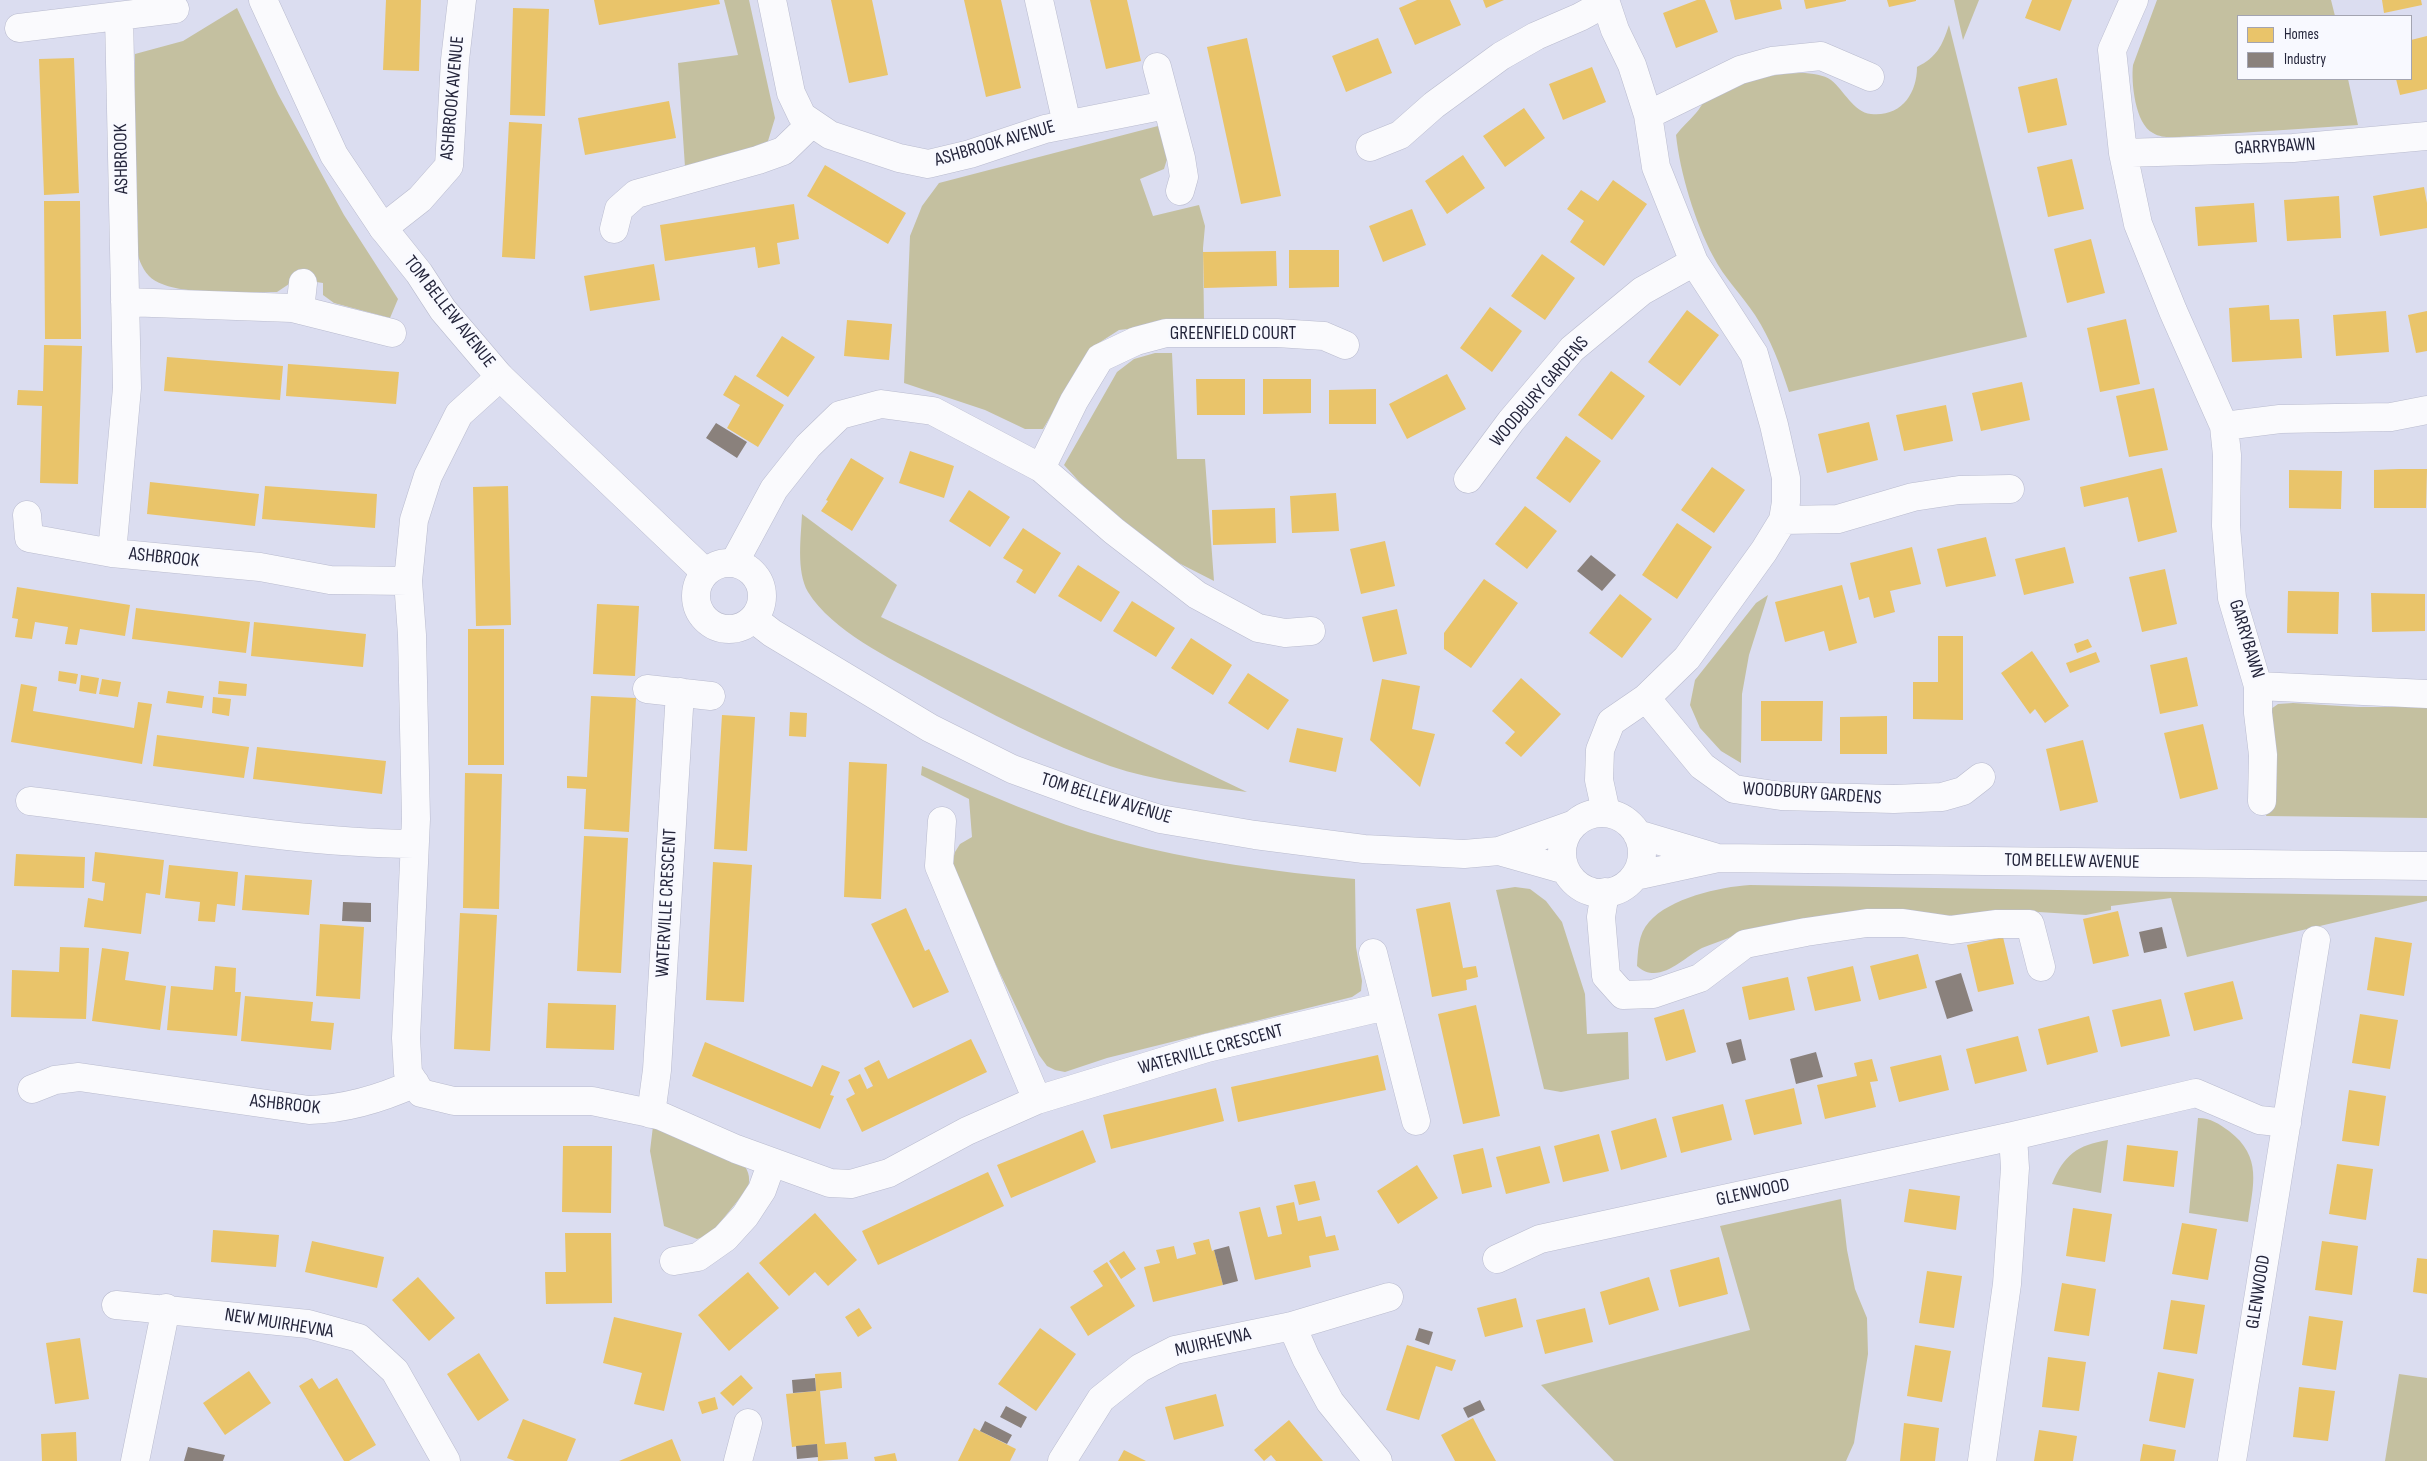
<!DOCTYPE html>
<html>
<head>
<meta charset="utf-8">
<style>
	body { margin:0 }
	#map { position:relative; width:2427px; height:1461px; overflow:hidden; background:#dbddf0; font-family:"Sofia Sans Condensed",sans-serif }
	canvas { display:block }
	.legend { position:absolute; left:2237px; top:15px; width:175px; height:65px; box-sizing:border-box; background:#f8f9ff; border:1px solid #a3a4b1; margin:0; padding:6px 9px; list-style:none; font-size:15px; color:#24253b }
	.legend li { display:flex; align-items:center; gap:10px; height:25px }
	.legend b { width:25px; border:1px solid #a3a4b1 }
</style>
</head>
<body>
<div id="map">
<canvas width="2427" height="1461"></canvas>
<ul class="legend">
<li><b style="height:14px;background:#e9c46a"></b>Homes</li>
<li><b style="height:14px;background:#8a817c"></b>Industry</li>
</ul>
</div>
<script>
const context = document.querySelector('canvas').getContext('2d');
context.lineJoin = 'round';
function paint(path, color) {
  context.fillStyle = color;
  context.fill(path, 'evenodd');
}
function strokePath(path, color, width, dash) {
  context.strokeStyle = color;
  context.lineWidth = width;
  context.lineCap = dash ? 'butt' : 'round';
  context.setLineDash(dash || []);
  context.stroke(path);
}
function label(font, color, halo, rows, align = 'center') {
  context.font = font + ' "Sofia Sans Condensed",sans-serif';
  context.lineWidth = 5;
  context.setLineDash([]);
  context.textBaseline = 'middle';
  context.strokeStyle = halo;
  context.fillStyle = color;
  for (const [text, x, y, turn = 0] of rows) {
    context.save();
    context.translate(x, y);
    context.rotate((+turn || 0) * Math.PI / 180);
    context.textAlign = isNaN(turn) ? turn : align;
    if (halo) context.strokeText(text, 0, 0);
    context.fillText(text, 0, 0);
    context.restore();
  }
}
paint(new Path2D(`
	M724 0H749L775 118 768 141 757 150 685 167 678 63 738 55Z
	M1954 0H1979L1963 40Z
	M2157 0H2331L2335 16H2238V79H2348L2358 125 2179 137C2170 137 2161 138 2153 133 2135 124 2131 82 2133 65Z
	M237 8 278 94 344 215 398 299 390 318 334 303 323 295V283L290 278 289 284 277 292C248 292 168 297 149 276 141 268 138 256 135 245V54L183 41Z
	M1949 25 2027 337 1789 392C1780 364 1771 340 1755 315 1742 295 1724 278 1713 256 1695 222 1680 173 1676 135 1682 127 1689 121 1696 113 1700 109 1703 101 1708 98 1731 82 1806 62 1831 80 1844 90 1853 112 1871 114 1901 117 1917 94 1917 67 1937 57 1942 46 1949 25Z
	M1158 126 1168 156 1164 169 1140 179 1153 216 1199 205 1205 226 1203 248 1204 320 1119 330 1091 348 1043 429H1025L985 410 904 383 910 236 922 206 939 183Z
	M1155 353H1172L1177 459H1205L1214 581 1169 558 1097 501 1064 465 1117 372 1134 359Z
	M802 514 897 585 881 617 1247 792C1201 786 1154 781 1110 766 1047 744 988 712 929 680 890 658 832 631 808 592 796 571 801 537 802 514Z
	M1768 595 1749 655 1742 694 1741 763 1721 751 1700 728 1690 705 1695 680 1756 603Z
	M2293 703 2357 707H2427V818L2266 816 2269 804 2271 709 2278 704Z
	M922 766C985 793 1049 822 1115 840 1193 861 1275 872 1355 879L1356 947 1362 981 1361 991 1352 997 1107 1058 1065 1072 1055 1070 1047 1066 1039 1055 977 925 952 863 955 852 960 844 972 837 969 799 921 775Z
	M1750 885 2427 896V901L2187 957 2171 898 2111 906V910L2086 915 2023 911 1731 937C1722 941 1711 944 1702 948 1683 958 1659 986 1637 966 1638 951 1638 934 1649 922 1670 898 1719 887 1750 885Z
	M1515 887 1530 889 1546 901 1562 922 1585 994 1587 1034 1628 1032 1629 1079 1561 1092 1544 1089 1496 890Z
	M2198 1118C2211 1118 2219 1124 2229 1131 2263 1157 2253 1185 2248 1222L2189 1213Z
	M653 1126 740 1160C748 1169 751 1176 748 1188L710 1235 697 1239 664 1226 650 1151Z
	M2108 1140 2101 1193 2052 1184C2064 1155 2077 1145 2108 1140Z
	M1841 1199 1847 1250 1855 1289 1867 1318 1868 1354 1854 1443 1846 1461H1614L1541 1385 1750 1330 1720 1226Z
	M2399 1374 2427 1378V1461H2385Z`), '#c4c0a0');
paint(new Path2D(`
	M386 0H421L419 71 383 70Z
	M594 0H719L720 4 599 25Z
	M831 0H872L888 75 849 83Z
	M964 0H1001L1021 88 986 97Z
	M1090 0H1127L1141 61 1106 69Z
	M1417 0H1450L1461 25 1415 45 1399 8Z
	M1483 0H1504L1486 8Z
	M1697 0H1705L1718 32 1676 48 1663 13Z
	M1730 0H1780L1782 9 1735 20Z
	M1804 0H1846V1L1806 9Z
	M1887 0H1916V1L1889 7Z
	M2032 0H2072L2060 31 2025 18Z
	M2382 0H2421L2422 5 2384 13Z
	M513 8 549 9 545 116 510 115Z
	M2427 36V89L2400 95 2396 79H2411V40Z
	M1247 38 1281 196 1241 204 1207 47Z
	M1378 38 1392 73 1346 92 1332 56Z
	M74 58 79 193 44 195 39 59Z
	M1592 67 1606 102 1563 120 1549 84Z
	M2057 78 2067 125 2028 133 2018 87Z
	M669 101 676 138 585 155 578 118Z
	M1524 108 1545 138 1505 167 1483 136Z
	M509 122 542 124 535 259 502 257Z
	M1463 155 1485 188 1447 214 1425 181Z
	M2072 159 2084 209 2048 217 2037 167Z
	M825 165 906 213 888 244 807 196Z
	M1613 180 1647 204 1604 266 1570 242 1584 221 1567 209 1581 190 1598 201Z
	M2424 187 2427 203V228L2380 236 2373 196Z
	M2339 196 2341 238 2287 241 2284 200Z
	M44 201H80L81 339H45Z
	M2254 203 2257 242 2198 246 2195 207Z
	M794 204 799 239 777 243 780 264 758 268 755 247 665 261 660 225Z
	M1412 209 1426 245 1383 262 1369 226Z
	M2091 239 2105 293 2067 303 2054 249Z
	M1289 250H1339V287L1289 288Z
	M1276 251 1277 286 1204 288 1203 252Z
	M1542 254 1575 278 1545 320 1511 296Z
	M654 264 660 300 590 311 584 276Z
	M2269 305 2270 320 2299 319 2302 358 2232 362 2229 308Z
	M1490 307 1522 331 1492 372 1460 348Z
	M1687 310 1719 335 1680 386 1648 362Z
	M2386 311 2389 352 2336 356 2333 315Z
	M2427 311V351L2416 353 2408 315Z
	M2126 319 2140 384 2100 392 2087 328Z
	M847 320 892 324 889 360 844 356Z
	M782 336 815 357 788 397 756 376Z
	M44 345 82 346 78 484 40 483 42 406 17 405 18 390 43 391Z
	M167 357 283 366 280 400 164 391Z
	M288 364 399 372 396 404 286 396Z
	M1611 371 1645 396 1612 440 1578 415Z
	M1447 374 1466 409 1407 439 1389 404Z
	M735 375 784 405 758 447 727 428 740 405 723 395Z
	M1196 379H1245V415H1197Z
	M1263 379H1311V413L1263 414Z
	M2022 382 2030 420 1981 431 1972 393Z
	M2154 388 2168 450 2129 457 2116 396Z
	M1376 389V424H1329V390Z
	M1946 405 1953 441 1904 451 1896 415Z
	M1869 422 1878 460 1827 473 1818 434Z
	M1566 436 1601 461 1570 503 1536 478Z
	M910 451 954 466 944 498 899 483Z
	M851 458 884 478 852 531 821 511 828 501 826 500Z
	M1712 467 1745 490 1714 533 1681 510Z
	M2162 468 2177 532 2138 542 2128 497 2084 507 2080 487Z
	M2399 469H2427L2426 508H2374V470Z
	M2289 470 2342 471 2341 509 2289 508Z
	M150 482 259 494 255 526 147 514Z
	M265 486 377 494 375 528 262 519Z
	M508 486 511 625 476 626 473 487Z
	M969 490 1010 517 990 547 949 521Z
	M1336 493 1339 531 1292 533 1290 496Z
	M1525 506 1557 531 1527 569 1495 544Z
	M1275 508 1276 543 1213 545 1212 510Z
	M1677 523 1712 547 1677 599 1642 575Z
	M1023 528 1061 553 1035 594 1016 582 1023 570 1003 558Z
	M1986 537 1996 576 1946 587 1937 549Z
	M1385 541 1395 586 1361 594 1350 549Z
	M1912 547 1921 584 1890 591 1895 612 1874 618 1869 597 1859 600 1850 563Z
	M2065 547 2074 583 2024 595 2015 559Z
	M1078 565 1120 592 1101 622 1058 596Z
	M2165 569 2177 624 2142 632 2129 577Z
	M1484 579 1518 603 1471 668 1444 649V633Z
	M1842 585 1857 643 1829 651 1824 631 1785 642 1775 602Z
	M17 587 130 605 125 636 80 629 77 645 65 644 68 627 35 622 32 639 15 637 18 619 12 618Z
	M2288 591 2339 592 2338 634 2287 633Z
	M2371 593 2425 594V631L2372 632Z
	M1620 594 1652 619 1622 658 1589 633Z
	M1132 601 1175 628 1156 657 1113 631Z
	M597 604 639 606 635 676 593 674Z
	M136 608 250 622 246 653 132 639Z
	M1397 609 1407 654 1373 662 1362 617Z
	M254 622 366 634 363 667 251 656Z
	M468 629H504V765H468Z
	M1938 636H1963V720L1913 719V682H1938Z
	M1191 638 1232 665 1213 695 1171 668Z
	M2088 639 2092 647 2077 653 2074 644Z
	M2032 651 2069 706 2045 723 2035 709 2030 714 2001 673Z
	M2096 652 2100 662 2070 673 2066 663Z
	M2187 657 2198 706 2160 714 2150 665Z
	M59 671 78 674 76 684 58 681Z
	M1248 673 1289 700 1268 730 1228 703Z
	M81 675 99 678 96 694 79 691Z
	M1521 678 1561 714 1521 757 1505 743 1515 732 1492 711Z
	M102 679 121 682 118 697 99 694Z
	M1382 679 1420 686 1412 729 1435 734 1420 787 1370 740Z
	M219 681 247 684 246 696 218 694Z
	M21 684 37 687 33 711 123 726 134 728 138 702 152 704 142 764 11 742Z
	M168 691 204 696 202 708 166 703Z
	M591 696 636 698 629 832 584 829 586 789 567 788V776L587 777Z
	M213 697 231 699 229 716 212 713Z
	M1761 701H1823L1822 741H1761Z
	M790 712 807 713 806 737 789 736Z
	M722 715 755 717 747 851 714 849Z
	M1887 716V754H1840V717Z
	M2203 724 2218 789 2180 799 2164 733Z
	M1297 728 1343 738 1336 772 1289 762Z
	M157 735 249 747 244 778 153 766Z
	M2083 740 2098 802 2060 811 2046 749Z
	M257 747 386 761 382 794 253 779Z
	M849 762 887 764 881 899 844 897Z
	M465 773 502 774 499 909 463 908Z
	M584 836 628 838 621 973 577 971Z
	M95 852 164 860 160 895 146 893 141 934 84 927 88 898 103 901 105 883 92 881Z
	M16 854 85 857 84 888 14 886Z
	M713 862 752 865 744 1002 706 1000Z
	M169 865 238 872 235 906 217 904 215 922 198 921 200 902 165 898Z
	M245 875 312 880 309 915 242 910Z
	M1450 902 1463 968 1476 966 1478 977 1466 980 1467 990 1432 997 1416 909Z
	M906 908 925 951 929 949 949 992 913 1008 871 924Z
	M2118 911 2129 956 2093 964 2083 919Z
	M460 913 497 915 490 1051 454 1049Z
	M320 924 364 927 360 999 316 996Z
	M2003 937 2014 984 1978 992 1967 945Z
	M2375 937 2412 943 2404 996 2367 990Z
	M60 947 89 948 86 1019 11 1017 12 970 59 972Z
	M102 948 129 952 125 980 166 986 160 1030 92 1021Z
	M1918 954 1927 988 1879 1000 1870 966Z
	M215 966 236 968 235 992H241L237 1036 167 1030 171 986 213 990Z
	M1853 966 1861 1001 1815 1011 1807 977Z
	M1788 977 1795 1010 1749 1020 1742 987Z
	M2233 981 2243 1019 2194 1031 2184 993Z
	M245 996 313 1002 311 1021 334 1023 331 1050 241 1041Z
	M2161 999 2170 1036 2121 1047 2112 1010Z
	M548 1003 616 1005 614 1050 546 1048Z
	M1476 1005 1500 1116 1463 1124 1438 1014Z
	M1684 1009 1696 1052 1666 1061 1654 1018Z
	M2360 1014 2398 1020 2390 1069 2352 1063Z
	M2089 1016 2098 1052 2047 1065 2038 1029Z
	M2018 1036 2027 1071 1975 1084 1966 1049Z
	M971 1039 987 1072 862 1132 846 1099 855 1094 848 1080 860 1074 867 1089 873 1086 864 1068 879 1060 888 1079Z
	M705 1042 812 1087 822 1065 840 1072 830 1095 834 1096 820 1129 692 1076Z
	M1378 1055 1386 1090 1238 1122 1231 1087Z
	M1941 1055 1949 1090 1899 1102 1890 1067Z
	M1872 1059 1878 1081 1870 1082 1876 1107 1825 1119 1817 1085 1857 1076 1854 1063Z
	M1216 1088 1224 1121 1111 1149 1103 1115Z
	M1794 1088 1802 1124 1754 1135 1745 1100Z
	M2349 1090 2386 1096 2379 1146 2342 1141Z
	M1723 1104 1732 1140 1681 1153 1672 1117Z
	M1656 1118 1667 1157 1621 1170 1611 1131Z
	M1083 1130 1096 1162 1011 1198 997 1165Z
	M1599 1134 1609 1171 1563 1182 1554 1146Z
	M2127 1145 2178 1151 2174 1187 2123 1181Z
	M563 1146H612L611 1213 562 1212Z
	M1540 1146 1550 1183 1506 1194 1496 1157Z
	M1483 1148 1492 1187 1462 1194 1453 1155Z
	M2337 1164 2373 1169 2366 1220 2329 1214Z
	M1417 1165 1438 1198 1398 1224 1377 1191Z
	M988 1172 1004 1206 878 1265 862 1231Z
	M1315 1181 1320 1200 1299 1205 1294 1185Z
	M1909 1189 1960 1196 1956 1230 1904 1222Z
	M1294 1202 1298 1221 1321 1216 1326 1237 1335 1235 1339 1250 1309 1256 1311 1267 1255 1280 1239 1212 1260 1207 1268 1237 1282 1234 1276 1206Z
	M2073 1208 2112 1214 2105 1262 2066 1256Z
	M815 1213 857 1260 828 1286 815 1272 789 1296 759 1263Z
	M2182 1223 2217 1229 2208 1280 2172 1274Z
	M213 1230 279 1235 276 1267 211 1262Z
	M565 1233H611L612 1303 546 1304 545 1272H566Z
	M1209 1239 1212 1251 1214 1250 1223 1285 1153 1302 1144 1267 1160 1263 1156 1250 1174 1246 1177 1259 1196 1254 1193 1243Z
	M312 1241 384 1257 377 1288 305 1272Z
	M2322 1241 2358 1246 2352 1295 2315 1290Z
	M1124 1251 1136 1269 1121 1279 1109 1261Z
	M1719 1257 1728 1294 1679 1307 1670 1270Z
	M2417 1258 2427 1259V1294L2413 1292Z
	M1107 1262 1135 1306 1088 1336 1070 1307 1103 1286 1093 1271Z
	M1927 1271 1962 1276 1954 1328 1919 1323Z
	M748 1272 779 1308 729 1351 698 1315Z
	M418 1277 455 1318 429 1341 392 1300Z
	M1649 1277 1659 1310 1609 1325 1600 1292Z
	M2062 1283 2096 1289 2089 1336 2054 1331Z
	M1516 1298 1523 1327 1485 1337 1477 1308Z
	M2171 1300 2205 1305 2197 1354 2163 1349Z
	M859 1308 872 1328 858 1337 845 1317Z
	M1585 1308 1593 1342 1545 1354 1536 1320Z
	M2309 1316 2343 1321 2336 1370 2302 1365Z
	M614 1317 682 1333 664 1411 634 1404 642 1373 603 1363Z
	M1040 1328 1076 1354 1036 1411 998 1384Z
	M80 1338 89 1399 55 1404 46 1343Z
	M1407 1345 1456 1360 1452 1371 1436 1366 1419 1420 1386 1410Z
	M1915 1345 1951 1351 1942 1402 1907 1396Z
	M479 1353 509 1400 478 1421 447 1374Z
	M2048 1357 2086 1362 2079 1411 2042 1407Z
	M249 1371 271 1403 225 1435 203 1403Z
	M841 1372 842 1388 820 1391 825 1444 846 1442 848 1459 818 1461 817 1444 792 1447 786 1394 816 1391 815 1374Z
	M2158 1372 2194 1379 2185 1428 2149 1421Z
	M741 1375 753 1388 733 1406 720 1393Z
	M312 1378 319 1389 337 1378 376 1445 349 1461H344L299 1386Z
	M2299 1387 2335 1391 2328 1441 2293 1437Z
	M1216 1394 1224 1426 1174 1440 1165 1407Z
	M715 1397 718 1409 702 1414 698 1402Z
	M1473 1418 1486 1443 1496 1461H1455L1441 1435Z
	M523 1419 576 1439 567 1461H515L507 1458Z
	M1289 1420 1307 1442 1323 1461H1276L1271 1455 1264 1461 1254 1450Z
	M1904 1423 1939 1428 1935 1461H1900Z
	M974 1428 1016 1449 1010 1461H958Z
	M2039 1430 2077 1436 2073 1461H2034Z
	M76 1432 77 1461H42L41 1434Z
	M672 1439 681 1461H619L638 1453Z
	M2143 1444 2176 1450 2174 1461H2140Z
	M1124 1450 1146 1461H1118Z
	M895 1453 897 1461H875L874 1457Z`), '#e9c46a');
paint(new Path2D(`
	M716 423 747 442 737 458 706 438Z
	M1591 555 1616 575 1602 591 1577 571Z
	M343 902 371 903V922L342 921Z
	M2162 927 2167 948 2144 953 2139 932Z
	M1961 973 1973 1011 1947 1019 1935 981Z
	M1741 1039 1746 1060 1732 1064 1726 1043Z
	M1816 1052 1823 1077 1796 1084 1790 1059Z
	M1229 1246 1238 1281 1223 1285 1214 1250Z
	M1419 1328 1433 1332 1429 1345 1415 1340Z
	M815 1378 816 1391 793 1393 792 1380Z
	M1480 1400 1485 1410 1468 1418 1463 1408Z
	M1006 1406 1027 1417 1021 1428 1000 1417Z
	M985 1421 1012 1435 1007 1444 980 1431Z
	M817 1444 818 1457 797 1459 796 1446Z
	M188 1447 225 1455 223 1461H184Z`), '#8a817c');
const street = new Path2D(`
	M772 0 791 93 802 116 830 135 899 158 928 164 970 154 1045 129 1166 105
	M1039 0 1067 124
	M1605 0 1615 30 1632 65 1648 115 1656 167 1694 262 1754 354 1774 425 1786 478V502L1783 520 1764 551 1687 658 1646 698 1611 722 1600 750 1599 780 1606 812
	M2134 0 2112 50 2123 153 2138 224 2173 311 2224 426 2227 455 2226 526 2232 598 2258 686 2427 694
	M119 16 127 388 112 553 260 567 330 580 408 581
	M19 28 175 9
	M1157 67 1181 158 1184 177 1180 191
	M1648 115 1740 70 1772 61 1821 56 1870 77
	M1370 147 1400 135 1434 105 1501 56 1536 36 1580 17 1606 3
	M2123 153 2293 148 2427 136
	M383 228 420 199 449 166 455 60 462 0
	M614 229 619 209 636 194 758 160 783 151 812 123
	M125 302 292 308 392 333
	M300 310 303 283
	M500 377 459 414 428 476 414 520 408 581 412 635 416 819 406 1038 408 1073 421 1093 454 1101H592L640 1111 661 1116 736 1149 830 1183 851 1184 889 1173 967 1131 1037 1100 1207 1048 1386 1006
	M2224 426 2280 419 2391 417 2427 410
	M1041 468 1074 401 1100 358 1136 341 1166 333H1277L1324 336 1345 345
	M1468 479 1511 421 1572 349 1642 291 1694 262
	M27 515 29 538 112 553
	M1783 520 1838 519 1913 497 1959 490 2010 489
	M734 563 774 489 808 446 840 415 881 404 933 411 1041 468 1114 531 1197 595 1258 628 1285 633 1311 631
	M2258 686V713L2263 755 2262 801
	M647 689 711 696
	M1646 698 1702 766 1734 789 1781 796 1894 799 1942 797 1963 791 1981 777
	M30 801C157 816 285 843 414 844
	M942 821 939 866 1037 1100
	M1605 892 1601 917 1606 976 1623 995 1653 994 1700 978 1745 944 1806 932 1867 923H1903L1951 930 1997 924H2030L2041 967
	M1373 953 1416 1121
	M32 1089 55 1080 79 1077 309 1110C347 1109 380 1099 415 1083
	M651 1114 657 1070 680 692
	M1497 1259 1540 1239 2013 1136 2196 1093 2259 1120 2287 1123
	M674 1261 698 1257 725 1238 745 1216 762 1190 772 1162
	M116 1305 308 1324 359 1338 395 1371 446 1461
	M1292 1326 1306 1358 1330 1402 1378 1461
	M135 1461 166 1308
	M738 1461 748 1423
	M1062 1461 1101 1399 1140 1368 1175 1350 1292 1326 1389 1297
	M1982 1461 2007 1284 2015 1168 2013 1136
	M2232 1461 2316 940`);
const secondary = new Path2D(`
	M263 0 334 155 383 228 419 273 443 310 500 377 705 572
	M696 596a33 33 0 1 1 66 0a33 33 0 1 1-66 0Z
	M754 619 772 633 930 728 1012 769 1089 797 1160 819 1255 835 1364 849 1464 854 1499 851 1572 825
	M1562 853a40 40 0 1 1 80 0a40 40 0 1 1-80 0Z
	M1637 834 1714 857
	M1499 851 1566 870
	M1635 876 1718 858 2427 866`);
strokePath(street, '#b9bbce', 29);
strokePath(secondary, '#b9bbce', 29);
strokePath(street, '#fafafd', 28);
strokePath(secondary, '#fafafd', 28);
label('19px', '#24253b', '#f8f9ff', [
	["ASHBROOK AVENUE",453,98,-85],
	["ASHBROOK AVENUE",995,144,-16],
	["GARRYBAWN",2275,147,-3],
	["ASHBROOK",122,159,-91],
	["TOM BELLEW AVENUE",449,312,52],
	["GREENFIELD COURT",1233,334],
	["WOODBURY GARDENS",1540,392,-49],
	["ASHBROOK",164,558,6],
	["GARRYBAWN",2246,639,73],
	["WOODBURY GARDENS",1812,794,4],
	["TOM BELLEW AVENUE",1106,799,17],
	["TOM BELLEW AVENUE",2072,862,1],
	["WATERVILLE CRESCENT",667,903,-87],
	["WATERVILLE CRESCENT",1211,1050,-15],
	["ASHBROOK",285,1105,6],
	["GLENWOOD",1753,1193,-12],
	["GLENWOOD",2259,1292,-81],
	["NEW MUIRHEVNA",279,1324,9],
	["MUIRHEVNA",1213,1343,-13]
]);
</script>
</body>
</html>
